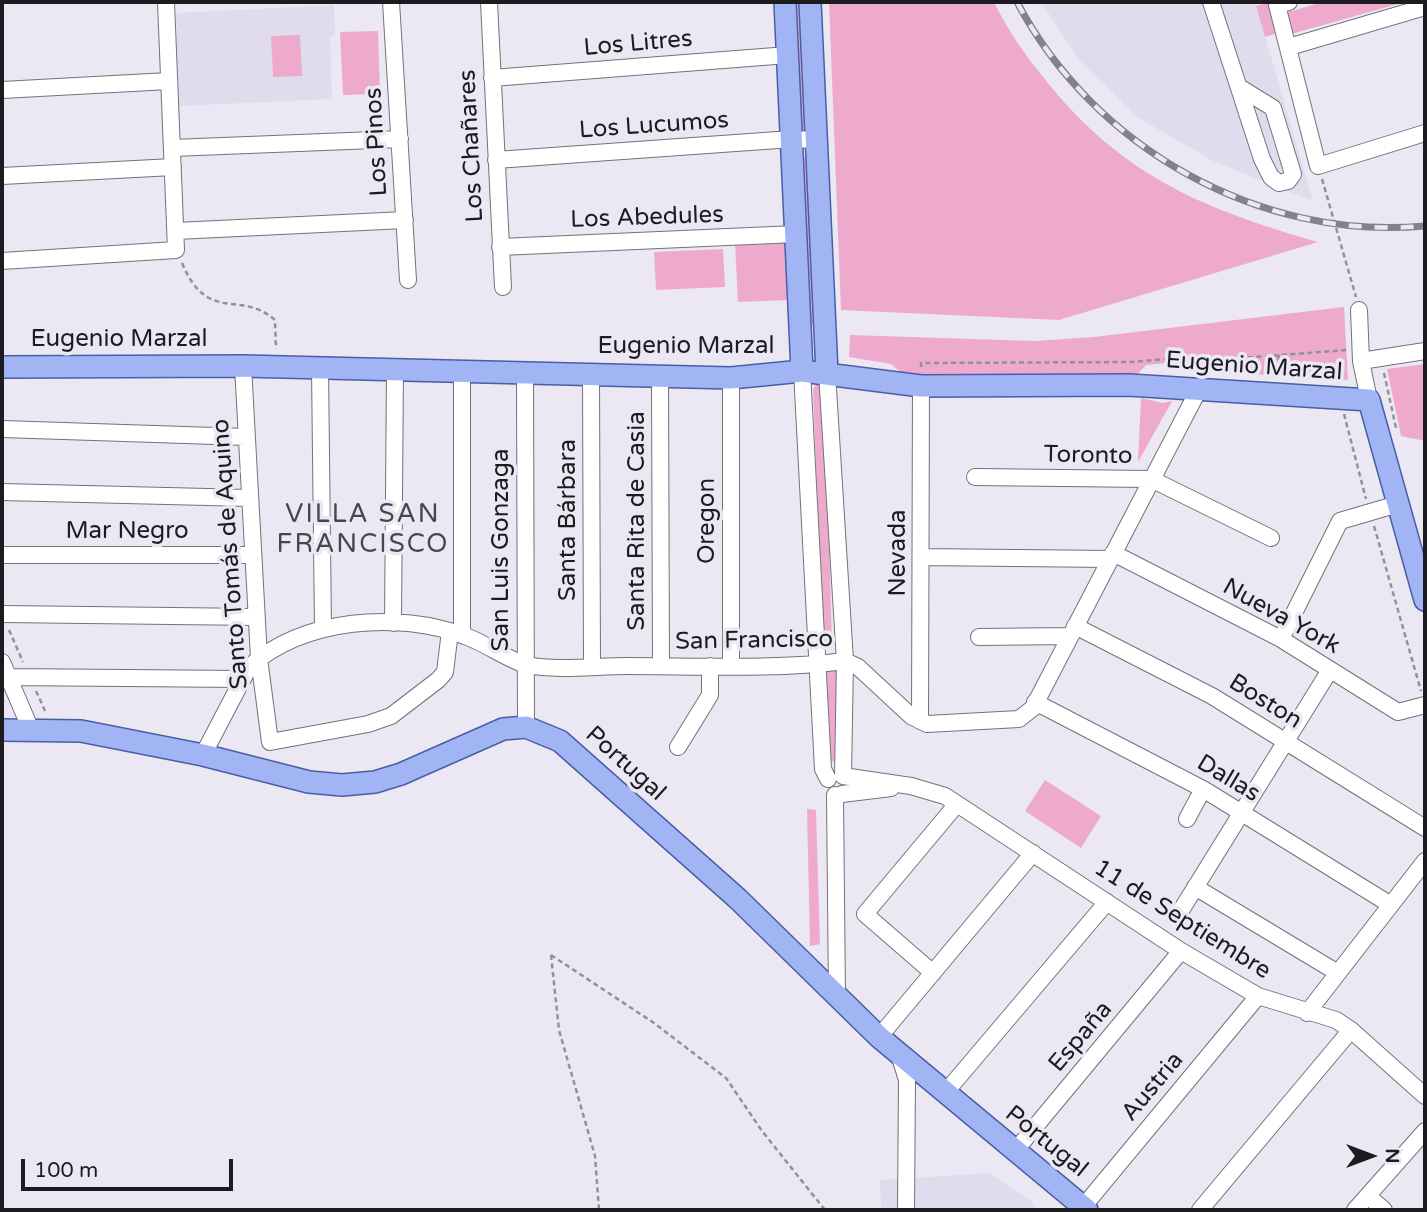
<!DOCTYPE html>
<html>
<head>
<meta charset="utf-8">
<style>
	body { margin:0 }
	#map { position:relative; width:1427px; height:1212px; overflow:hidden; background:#ebe8f4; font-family:"Varela Round",sans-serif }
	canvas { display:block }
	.frame { position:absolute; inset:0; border:4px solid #1c1b1f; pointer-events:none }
	.north { position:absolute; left:1336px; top:1121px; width:70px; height:70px; -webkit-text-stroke:5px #ebe8f4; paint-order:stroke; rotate:90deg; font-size:19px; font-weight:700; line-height:28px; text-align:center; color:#1c1b1f }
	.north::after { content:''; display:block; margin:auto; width:24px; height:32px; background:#1c1b1f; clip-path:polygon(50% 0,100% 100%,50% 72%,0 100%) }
	.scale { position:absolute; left:21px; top:1159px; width:212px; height:32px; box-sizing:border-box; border:4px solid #1c1b1f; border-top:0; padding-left:9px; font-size:21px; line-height:24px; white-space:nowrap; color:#1c1b1f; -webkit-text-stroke:5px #ebe8f4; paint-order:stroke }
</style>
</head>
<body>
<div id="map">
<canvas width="1427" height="1212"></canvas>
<div class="frame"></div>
<div class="north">N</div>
<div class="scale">100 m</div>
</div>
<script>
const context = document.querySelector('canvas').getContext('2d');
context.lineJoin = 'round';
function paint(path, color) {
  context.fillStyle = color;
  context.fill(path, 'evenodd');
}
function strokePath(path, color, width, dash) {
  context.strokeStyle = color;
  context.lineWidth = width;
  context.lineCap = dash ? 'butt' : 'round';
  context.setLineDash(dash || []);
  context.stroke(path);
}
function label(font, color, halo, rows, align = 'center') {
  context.font = font + ' "Varela Round",sans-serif';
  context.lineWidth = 7;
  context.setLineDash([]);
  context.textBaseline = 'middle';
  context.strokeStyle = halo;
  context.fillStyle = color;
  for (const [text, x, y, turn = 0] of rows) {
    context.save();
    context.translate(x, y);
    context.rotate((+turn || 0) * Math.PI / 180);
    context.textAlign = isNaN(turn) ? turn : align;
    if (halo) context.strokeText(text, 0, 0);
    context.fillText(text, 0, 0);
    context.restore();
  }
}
paint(new Path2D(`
	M1041 2H1255L1313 201 1213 161 1137 117 1079 60Z
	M334 5 335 35 330 36 332 99 179 106 176 13Z
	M989 1173 1030 1200 1037 1210H881L880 1180Z`), '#e0dcee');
paint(new Path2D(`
	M796 2H805L808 130 804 131 801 129Z
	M829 2H994C1007 29 1025 55 1044 78 1120 175 1203 209 1318 242L1059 320 841 310Z
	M1269 2 1277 33 1265 37 1256 6Z
	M1323 2H1405L1291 34 1285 13Z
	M378 31 380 94 343 95 340 32Z
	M300 35 302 76 273 77 271 36Z
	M805 158 807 161 816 325 807 326 801 159Z
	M788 239 790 300 738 302 735 243Z
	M723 249 725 287 656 290 654 252Z
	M1344 307 1348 380 1183 370 1168 363 1146 365 1136 376 921 377 904 375 891 364 849 357 850 335 1034 341 1094 337Z
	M1425 364V441L1401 436 1387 369Z
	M817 383 825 387 832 646 823 650 813 389Z
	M1141 398 1163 403 1172 401 1138 462Z
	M827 668H836L839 758 832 762 828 759Z
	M1045 780 1101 816 1081 848 1025 811Z
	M807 809 816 810 820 944 810 946Z`), '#edaacd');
const minor = new Path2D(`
	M391 2 408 280
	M489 2 503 287
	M1211 2 1262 159 1271 177 1279 183 1288 181 1293 174 1273 108 1239 87
	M1289 2 1277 5 1318 166 1425 133
	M1289 47 1425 7
	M492 78 788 55
	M2 90 169 81
	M172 148 400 139
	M496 160 792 139 816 140
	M2 176 173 167
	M176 231 405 220
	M500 247 796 234
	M2 261 176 250 166 2
	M1359 310 1361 361 1369 400
	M1361 361 1425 351
	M243 366 259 658 270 742 368 724 391 716 438 680 445 672 450 631
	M320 368 323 629
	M462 371V635
	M802 371 823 769 828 779
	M525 373 526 727
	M827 373 845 661 843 776 911 786 945 796 1181 951 1258 996 1336 1020 1351 1030 1425 1096
	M591 374 592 666
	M660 376 661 666
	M731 378V665
	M2 429 246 437
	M975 477 1151 479 1271 538
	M2 492 249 498
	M1113 553 1281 639 1398 712 1425 705
	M2 555H253
	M922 557 1110 559
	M2 614 257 617
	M393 623 395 369
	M1075 626 1212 696 1425 828
	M979 637 1070 636
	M1281 639 1340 521 1398 504
	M2 662 31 730
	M8 677 243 679
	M1035 702 1203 789 1391 905
	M920 721 921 386
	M678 747 710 695V666
	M203 755 249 667C304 618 398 611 465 636 481 641 516 664 527 665 558 671 595 666 627 666 699 666 773 670 845 661L858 667 911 716 927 724 1019 719 1033 708 1199 389
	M842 794 891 788
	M835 795 837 998
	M1187 819 1203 789
	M1195 887 1338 973
	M1180 912 1330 670
	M933 973 865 914 957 804
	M1307 1013 1425 861
	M879 1037 1033 853
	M899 1054 907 1080 906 1210
	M945 1093 1107 902
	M1015 1151 1181 951
	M1368 1196 1384 1210
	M1083 1207 1258 996
	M1200 1210 1351 1030
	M1355 1210 1425 1131`);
const major = new Path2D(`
	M785 2 802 371
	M810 2 827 373
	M2 367 243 366 731 378 802 371 921 386 1129 385 1369 400 1425 600
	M2 730 81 731 203 755 309 782 342 785 375 782 401 774 503 729 526 727 560 741 738 899 879 1037 1087 1210`);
strokePath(minor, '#73717b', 18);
strokePath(major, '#4a5ea5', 24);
strokePath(new Path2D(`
	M1322 179 1356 297
	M182 263C208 325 240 289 275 320L276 349
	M921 367V363L1131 362 1200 356 1228 359 1347 350
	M1384 373 1396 428
	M1278 377 1279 355
	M1344 414 1366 499
	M1374 526 1421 691
	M9 630 23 662
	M36 691 46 713
	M551 955 654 1023 726 1078 762 1131 825 1210
	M551 955 559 1030 595 1156 599 1210`), '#929098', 2.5, [5, 3.5]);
strokePath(minor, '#fff', 16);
strokePath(major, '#a1b4f4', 21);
const rail = new Path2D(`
	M1017 2C1094 148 1259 241 1425 226`);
strokePath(rail, '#838189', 7);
strokePath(rail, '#ebe8f4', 4.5, [13]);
label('24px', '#1c1b1f', '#ebe8f4', [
	["Los Litres",638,44,-5],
	["Los Lucumos",654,126,-4],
	["Los Pinos",377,142,-93],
	["Los Chañares",472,146,-93],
	["Los Abedules",647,218,-2],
	["Eugenio Marzal",119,340],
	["Eugenio Marzal",686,347],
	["Eugenio Marzal",1254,367,4],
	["Toronto",1088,456,1],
	["Santa Bárbara",569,520,-90],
	["Santa Rita de Casia",638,521,-90],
	["Oregon",708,521,-90],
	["Mar Negro",127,532],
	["San Luis Gonzaga",502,550,-90],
	["Nevada",899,553,-90],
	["Santo Tomás de Aquino",231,554,-94],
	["Nueva York",1281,617,29],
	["San Francisco",754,641,-1],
	["Boston",1265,702,32],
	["Portugal",625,764,42],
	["Dallas",1228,779,31],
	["11 de Septiembre",1182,920,32],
	["España",1081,1037,-50],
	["Austria",1153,1087,-50],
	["Portugal",1046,1142,39]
]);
context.letterSpacing = '2px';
label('26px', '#47454e', '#ebe8f4', [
	["VILLA SAN",363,515],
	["FRANCISCO",363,545]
]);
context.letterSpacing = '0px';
</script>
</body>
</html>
